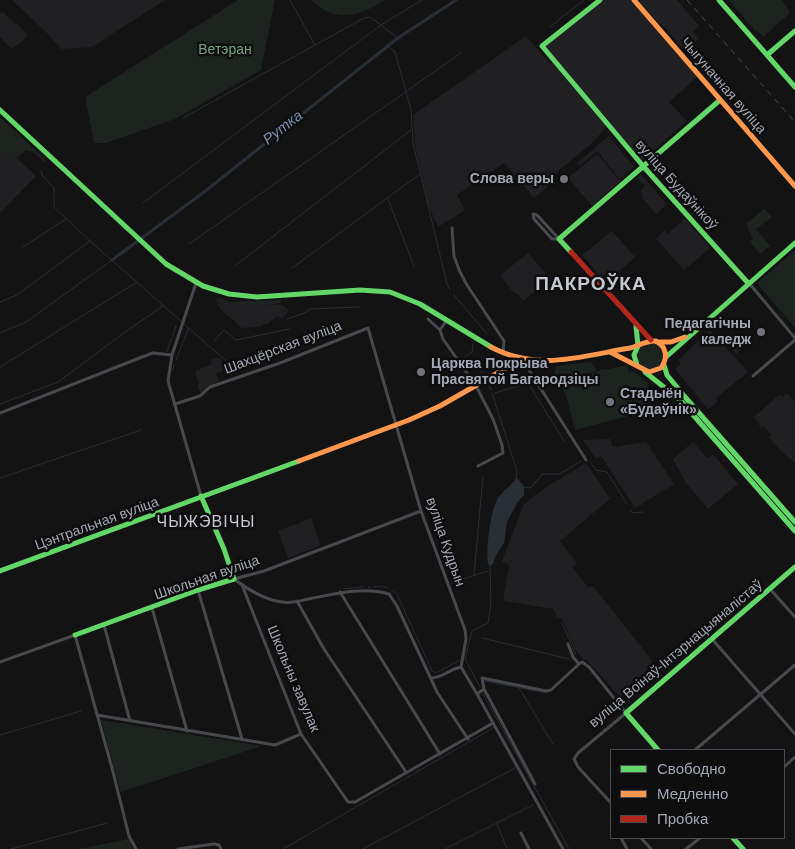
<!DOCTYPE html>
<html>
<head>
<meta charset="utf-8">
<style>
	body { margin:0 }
	#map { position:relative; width:795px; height:849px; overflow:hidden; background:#131314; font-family:Helvetica,sans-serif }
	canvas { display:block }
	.legend { position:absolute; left:610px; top:749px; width:175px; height:90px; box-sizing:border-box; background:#0e0e0f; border:1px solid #4a4b51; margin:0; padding:6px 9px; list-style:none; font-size:15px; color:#a4a7b5 }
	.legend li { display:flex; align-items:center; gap:10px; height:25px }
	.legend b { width:25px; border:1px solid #4a4b51 }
</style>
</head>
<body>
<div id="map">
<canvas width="795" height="849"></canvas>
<ul class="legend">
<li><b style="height:6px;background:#63d668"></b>Свободно</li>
<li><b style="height:6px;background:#ff974d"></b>Медленно</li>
<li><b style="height:6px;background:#b3261e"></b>Пробка</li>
</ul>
</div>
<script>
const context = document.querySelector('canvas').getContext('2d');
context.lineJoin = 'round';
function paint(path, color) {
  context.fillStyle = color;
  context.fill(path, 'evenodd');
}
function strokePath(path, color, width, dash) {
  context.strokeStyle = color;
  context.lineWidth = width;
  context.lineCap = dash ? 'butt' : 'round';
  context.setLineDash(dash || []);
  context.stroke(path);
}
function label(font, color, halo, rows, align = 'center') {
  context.font = font + ' Helvetica,sans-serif';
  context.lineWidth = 5;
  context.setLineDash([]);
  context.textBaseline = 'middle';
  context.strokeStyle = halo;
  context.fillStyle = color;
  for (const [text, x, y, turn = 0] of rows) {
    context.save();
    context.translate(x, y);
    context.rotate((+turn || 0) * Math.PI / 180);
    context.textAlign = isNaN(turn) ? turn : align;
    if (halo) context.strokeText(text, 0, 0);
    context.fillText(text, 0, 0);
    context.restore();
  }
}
paint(new Path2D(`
	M12 0H165L92 47 61 49 47 33Z
	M604 0H631L697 77 669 102 687 121 642 161 543 47Z
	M638 0H677L699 26 693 31 699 39 685 51 661 23 659 24Z
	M2 12 28 34 24 40 12 49 0 37V14Z
	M526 36 550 64 553 62 608 125 591 144 559 170 547 187 534 198 504 163 457 195 465 210 438 227 428 204 415 145 413 115Z
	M609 136 634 167 620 179 597 151 579 166 577 163Z
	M0 151 13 162 17 158 36 176 0 213Z
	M597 154 620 181 592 206 568 178Z
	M641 174 667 204 656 214 641 196 643 194 640 191 645 186 637 178Z
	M685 218 710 248 684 270 656 239 665 230 668 234Z
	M612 231 635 257 606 283 582 255Z
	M528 253 550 279 523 301 517 293 513 292 500 275Z
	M215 298 228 302 282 305 289 311 282 319 277 316 268 324H263L261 327 242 328 220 309Z
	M710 330 748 372 716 398 718 401 708 409 675 369 681 364 678 360Z
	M219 357 227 369 216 374 219 381 210 385 201 393 197 386 199 384 195 371 212 364 211 360Z
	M787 393 795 402V463L781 451 769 437 772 435 764 427 761 428 754 417 780 394 782 397Z
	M610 439 613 447 646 442 674 484 635 508 601 456 596 458 583 440Z
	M693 442 707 458 713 454 738 484 708 509 686 483 673 459Z
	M586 463 610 499 560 541 577 563 573 568 588 587 593 586 658 668 653 672 649 668 645 672 649 676 625 696 623 694 620 697 586 659 584 660 574 648 562 619 557 618 554 609 503 601 509 565 502 561 524 504 545 488Z
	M311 518 320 544 319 546 288 558 278 530 301 523V522Z`), '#202022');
paint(new Path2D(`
	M238 0H275L261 70 175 119 106 143H94L85 97Z
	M311 0H386C358 16 337 24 311 0Z
	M729 0H782L790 13 763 37 757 30 756 32Z
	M0 117 46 160 44 162 32 151 30 152 26 150 13 162 0 151Z
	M764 209 772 217 756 229 770 246 760 254 750 242 753 239 746 224Z
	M795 250V328L757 283Z
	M218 297 230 302 281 300V302L276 304H234L220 301Z
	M731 333 744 347 736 354 724 339Z
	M637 356a13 13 0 1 1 26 0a13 13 0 1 1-26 0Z
	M591 362 597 371 566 378 554 374 556 366Z
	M627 365 629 372 633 371 647 382 654 409 575 430 566 395 559 384 561 379 565 380 597 372 602 369H609Z
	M101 720 262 746 121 792Z
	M129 839 133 849H79Z`), '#1d241f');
paint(new Path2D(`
	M517 478 524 486V495L517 503 507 522 504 543 497 553 493 564 490 566 488 564C486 548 490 511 498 498 502 492 512 484 517 478Z`), '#292f37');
strokePath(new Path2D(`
	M290 0 315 45
	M550 27 584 0
	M389 47 395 52 411 110 413 143 447 284 450 290
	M183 118 364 18 370 17 398 38
	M41 170 42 175 54 188V207L90 241 233 367
	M388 199 414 266
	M143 203 381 25 422 0
	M189 244 461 53
	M23 247 66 219
	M236 265 411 130
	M292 268 420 174
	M454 295 487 334
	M0 302 17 295 90 241
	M287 319 307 312 309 309 359 307
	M0 333 26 322 112 260
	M214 341 224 330 236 340 289 329
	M167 351 176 326
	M474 358 484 377
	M176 360 189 328
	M461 360 472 352 473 344
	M457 363 455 364 460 372
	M0 367 137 282
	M173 370 174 364
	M463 376 468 385
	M489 386 491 390
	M492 393 517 471 516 479
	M495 393 528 383 564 441
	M0 404 58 382 121 335 163 306
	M590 462 596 470 607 472 627 504
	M0 478 141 430
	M522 487 531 488 542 474H560L581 461
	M630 510 633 513 643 512
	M474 575 483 476
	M451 583 488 571
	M368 587H370
	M375 587 381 586 388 588
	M344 589 363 587
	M393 590 397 594 432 671 436 673 460 660
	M562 623 576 655
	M482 638 569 659
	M485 681 547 693
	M480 687 465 659 472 631 488 623 491 603 490 564
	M519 688 553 744
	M483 694 569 849
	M0 735 81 711
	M497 824 507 849
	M11 849 107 823
	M283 849 493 728
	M363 849 515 768
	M445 849 533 805`), '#292f37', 1);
strokePath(new Path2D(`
	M112 260 204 192 398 38 456 0`), '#292f37', 3);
strokePath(new Path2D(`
	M533 214 534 219 552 239H559
	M533 214 537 215 559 239
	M452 228 454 256 460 272 467 285 504 341 503 353
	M749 283 795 338
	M428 319 440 330 443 339 476 386 493 419 502 445 503 453 478 466
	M440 330 447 320
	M172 355 168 381 201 496
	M522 359 586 460
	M753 376 795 340
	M175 404 200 396 210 387 280 363 368 328 421 511 465 630 466 639 461 667
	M0 413 142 357 153 353 172 355 196 283
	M234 579C247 589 266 600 282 602 292 604 303 600 313 598 338 593 364 587 389 594L397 606 437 692 468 739
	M234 579 264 571 421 511
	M242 585 301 734 348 802H355L493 723
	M770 589 795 617
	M198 590 242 739
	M340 592 440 754
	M297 601 324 649 406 772
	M152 608 187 731
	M104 625 130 721
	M712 639 795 734
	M568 644 573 657 579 664
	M0 662 75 635 112 768 129 836 136 849
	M431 678C442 678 450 669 461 667L477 694 563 849
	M484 689 535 784
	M477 694 484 689 482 678 546 691 551 690 579 664 582 662 589 667 626 713 578 753 574 759 578 767 611 803
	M97 715 275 745 301 734
	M695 750 795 665
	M784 767 795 757
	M521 833 529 849
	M621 838 627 849
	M641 838 651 849
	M178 849 214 844 219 845 221 849
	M686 849 700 838`), '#48494d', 3);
strokePath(new Path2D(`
	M600 0 542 46 643 166 748 283
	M719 0 795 87
	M767 55 795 31
	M0 110 166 264 203 286 229 294 257 297 360 290 390 292 420 304 491 347
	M571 252 559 239 720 100
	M636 326 638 346 634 355 637 365
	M666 357 795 243
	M664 365 667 375 685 397 795 522
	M645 372 680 400 795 531
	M0 571 299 461
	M75 635 198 590 234 579 224 549 201 496
	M658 750 626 713 795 567
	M733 838 743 849`), '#63d668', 5);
strokePath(new Path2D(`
	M634 0 795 186
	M657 342H671L685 337
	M491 347C537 372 582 356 630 348 639 346 646 340 656 341 667 347 668 358 661 368L649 372 610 352
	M299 461 409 420 440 406 522 359`), '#ff974d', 5);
strokePath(new Path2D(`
	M571 252 651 340`), '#b3261e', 5);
strokePath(new Path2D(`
	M687 0 795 122`), '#484a4d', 1, [6, 5]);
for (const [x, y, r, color] of [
	[564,179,5,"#71737d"],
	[761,332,5,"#71737d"],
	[421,372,5,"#71737d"],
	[610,402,5,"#71737d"]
]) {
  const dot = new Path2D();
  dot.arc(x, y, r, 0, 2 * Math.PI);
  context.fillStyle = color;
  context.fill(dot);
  strokePath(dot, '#0e0e0f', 2);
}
label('14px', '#7ba181', '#0e0e0f', [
	["Ветэран",225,50]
]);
label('14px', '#a4a7b5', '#0e0e0f', [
	["Чыгуначная вуліца",723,86,49],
	["вуліца Будаўнікоў",676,185,48],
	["Шахцёрская вуліца",283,348,-21],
	["Цэнтральная вуліца",97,524,-20],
	["вуліца Кудрын",445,542,71],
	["Школьная вуліца",207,578,-19],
	["вуліца Воінаў-Інтэрнацыяналістаў",676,654,-40],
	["Школьны завулак",293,679,67]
]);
label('bold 14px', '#a4a7b5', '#0e0e0f', [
	["Слова веры",554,179],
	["Педагагічны",751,324],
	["каледж",751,340],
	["Царква Покрыва",431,364,"left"],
	["Прасвятой Багародзіцы",431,380,"left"],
	["Стадыён",620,394,"left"],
	["«Будаўнік»",620,410,"left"]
], 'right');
label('italic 15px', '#7a92b1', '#0e0e0f', [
	["Рутка",283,128,-38]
]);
context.letterSpacing = '1px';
label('16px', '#c5c7d1', '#0e0e0f', [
	["ЧЫЖЭВІЧЫ",206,523]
]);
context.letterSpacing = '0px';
context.letterSpacing = '1px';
label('bold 19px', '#c5c7d1', '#0e0e0f', [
	["ПАКРОЎКА",591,285]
]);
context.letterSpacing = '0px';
</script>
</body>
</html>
